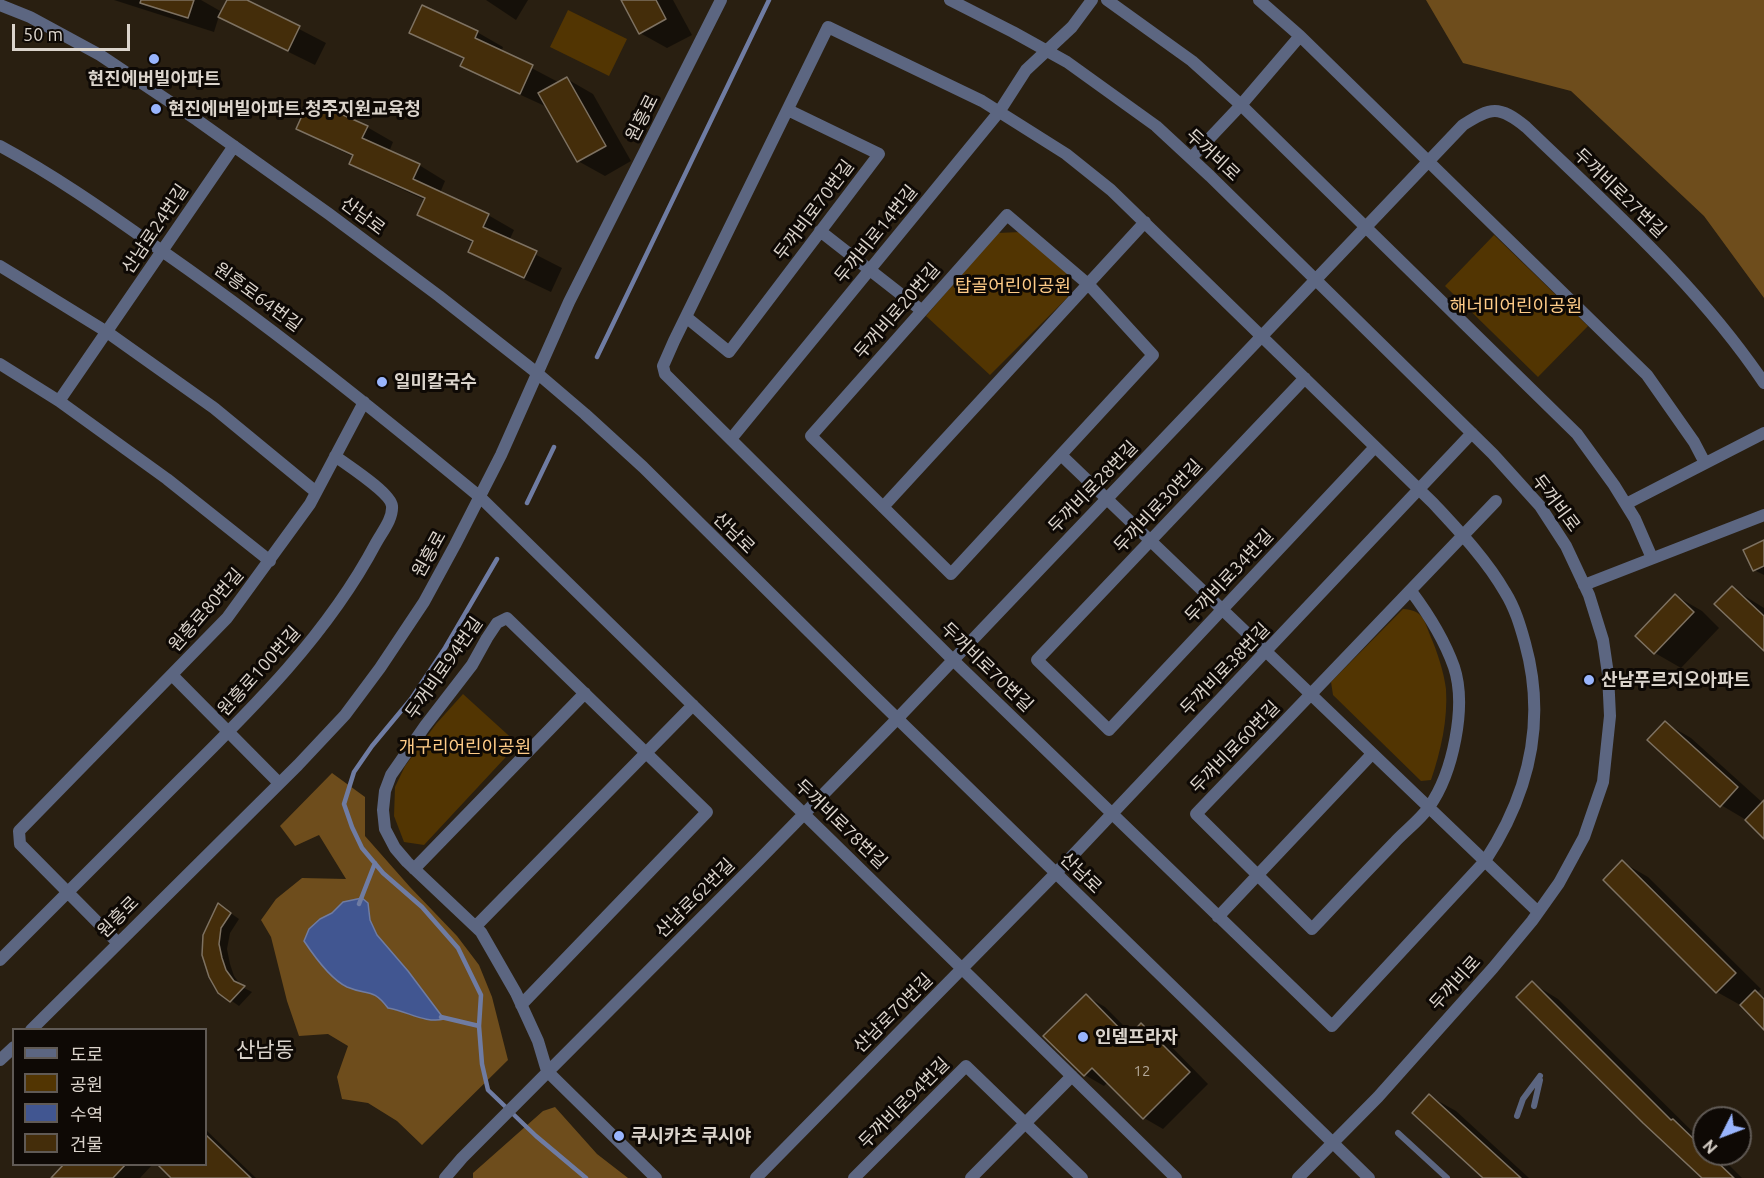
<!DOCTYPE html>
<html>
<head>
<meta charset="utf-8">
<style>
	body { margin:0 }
	#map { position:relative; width:1764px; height:1178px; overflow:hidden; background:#291f11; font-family:Ubuntu,"Noto Sans KR",sans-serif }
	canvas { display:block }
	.legend { position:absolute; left:12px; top:1028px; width:195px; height:138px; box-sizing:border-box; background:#0e0905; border:2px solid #605a55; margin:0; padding:8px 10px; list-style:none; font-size:18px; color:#dbd4cc }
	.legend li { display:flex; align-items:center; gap:12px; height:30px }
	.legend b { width:30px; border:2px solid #605a55 }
	.north { position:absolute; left:1692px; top:1106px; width:60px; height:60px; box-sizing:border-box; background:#0e0905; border:2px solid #605a55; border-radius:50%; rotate:228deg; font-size:16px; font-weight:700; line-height:24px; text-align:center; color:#dbd4cc }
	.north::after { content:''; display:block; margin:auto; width:21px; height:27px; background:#99b5fd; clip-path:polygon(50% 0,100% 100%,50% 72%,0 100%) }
	.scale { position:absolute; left:12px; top:24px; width:118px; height:27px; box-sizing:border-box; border:3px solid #dbd4cc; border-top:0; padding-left:8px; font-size:18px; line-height:21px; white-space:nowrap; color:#dbd4cc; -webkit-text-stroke:4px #0e0905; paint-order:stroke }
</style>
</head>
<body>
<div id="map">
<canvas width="1764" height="1178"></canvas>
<ul class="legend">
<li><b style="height:8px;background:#5c6681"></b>도로</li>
<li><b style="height:16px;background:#523502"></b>공원</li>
<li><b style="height:16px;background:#415691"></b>수역</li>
<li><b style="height:16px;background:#442d0a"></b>건물</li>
</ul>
<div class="north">N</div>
<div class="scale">50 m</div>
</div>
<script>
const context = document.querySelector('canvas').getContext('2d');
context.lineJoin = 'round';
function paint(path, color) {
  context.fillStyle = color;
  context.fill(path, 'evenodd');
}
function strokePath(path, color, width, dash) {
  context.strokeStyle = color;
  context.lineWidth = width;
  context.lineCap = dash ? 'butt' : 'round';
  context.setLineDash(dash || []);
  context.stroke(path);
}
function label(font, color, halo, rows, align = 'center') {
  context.font = font + ' Ubuntu,"Noto Sans KR",sans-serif';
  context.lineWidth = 6;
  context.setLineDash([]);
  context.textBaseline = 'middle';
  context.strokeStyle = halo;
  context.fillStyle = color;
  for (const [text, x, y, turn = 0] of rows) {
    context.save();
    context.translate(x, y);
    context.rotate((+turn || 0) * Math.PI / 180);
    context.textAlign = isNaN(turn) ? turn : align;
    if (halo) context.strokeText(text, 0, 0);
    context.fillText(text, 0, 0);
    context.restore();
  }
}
paint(new Path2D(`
	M568 10 627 39 609 76 550 47Z
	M1021 232 1073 274 1067 298 990 375 926 316 997 233Z
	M1494 235 1588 326 1538 377 1445 286Z
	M1403 609C1422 610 1424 619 1430 635 1437 651 1444 672 1446 689 1448 719 1441 751 1431 780L1421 781 1333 695 1331 682Z
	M463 694 518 744 424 845 404 842 394 816 395 787 405 766 436 724Z`), '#523502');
paint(new Path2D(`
	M1426 0H1764V298L1704 216 1571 91 1463 63Z
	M332 773 365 797V836L410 887 457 936 479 965 492 997 508 1060 422 1145 397 1121 368 1103 342 1099 337 1077 348 1046 328 1034 299 1036 287 1001 271 937 261 920 276 899 302 878 346 879 319 835 295 846 280 826Z
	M555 1107 597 1154 628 1178H473V1173L543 1111Z`), '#6e4d1c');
const water = new Path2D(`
	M362 898 368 903 370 920 377 935 408 971 444 1019C426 1024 407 1011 388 1008 372 987 368 996 347 987 330 979 314 956 304 941L309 929 320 919 332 913 343 902Z`);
paint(water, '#415691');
strokePath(water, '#6f7ca3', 1.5);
paint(new Path2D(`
	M114 0H201L222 12 228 0H243L326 43 315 65 246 31 219 16 214 32Z
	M486 0H528L516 20Z
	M622 0H673L692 35 667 48 640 33Z
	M411 32H477L503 47 501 52 560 83 567 79 593 94 631 161 605 176 578 161 547 107 488 80 462 65 465 60Z
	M367 127 393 142 389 152 419 165 445 181 440 193 488 215 514 230 509 241 562 268 551 292 496 266 470 251 473 243 419 215 425 200 377 178 351 163 354 157 324 143 298 128Z
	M1764 542V575L1754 570Z
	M1732 588 1764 608V649Z
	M1676 596 1702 611 1719 628 1681 668 1655 653Z
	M1665 723 1691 738 1763 803 1764 836 1748 821 1721 805Z
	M1622 862 1648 877 1761 989 1757 993 1764 997V1027L1742 1006 1717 992Z
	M219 905 239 919 230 933 227 949 230 964 234 976 242 987 252 992 239 1006 219 992Z
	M1532 983 1558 999 1693 1132 1704 1141V1154H1718L1742 1178H1703Z
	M1086 996 1105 1007 1132 1034 1142 1025 1161 1036 1208 1084 1163 1129 1144 1118 1108 1082 1104 1086 1085 1075Z
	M1429 1096 1456 1111 1529 1178H1486Z
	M206 1130 256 1178H173L206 1164Z
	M66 1164H153L140 1178H53Z`), '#0007');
strokePath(new Path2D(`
	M597 357 769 0
	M527 503 554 447
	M497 559 445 648 411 699 372 746 354 772 344 804 352 827 362 848 383 873 422 907 458 948 481 995 479 1026 482 1064 488 1090 536 1136 586 1178
	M359 904 375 863
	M441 1017 479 1026`), '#6f7ca3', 4.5);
const building = new Path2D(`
	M141 0H194L188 18 140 3Z
	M227 0H247L300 26 288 51 218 17Z
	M621 0H656L666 19 639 34Z
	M422 5 478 31 475 38 533 65 520 94 460 66 464 58 409 33Z
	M567 77 606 146 577 162 538 93Z
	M309 100 368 126 362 138 420 164 413 179 489 214 483 227 537 251 524 278 468 252 473 241 417 215 425 198 349 164 353 155 296 129Z
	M1764 540V566L1753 571 1743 550Z
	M1732 586 1764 616V651L1714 604Z
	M1675 594 1694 612 1654 654 1635 636Z
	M1665 721 1738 787 1720 807 1647 740Z
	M1764 800V839L1745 820Z
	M1622 860 1736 973 1716 993 1603 880Z
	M218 903 231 913 221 928 219 944 222 958 226 970 234 981 245 986 230 1002 218 993 209 977 202 955 203 935Z
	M1532 981 1671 1120 1673 1119 1704 1149V1154H1709L1734 1178H1702L1643 1123 1516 997Z
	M1755 990 1764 999V1030L1740 1005Z
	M1086 994 1128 1037 1141 1023 1190 1072 1143 1119 1092 1068 1084 1076 1043 1036Z
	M1429 1094 1521 1178H1483L1412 1113Z
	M206 1135 251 1178H171L157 1164H206Z
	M64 1164H126L113 1178H51Z`);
paint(building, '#442d0a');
strokePath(building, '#7e7262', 1.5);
strokePath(new Path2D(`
	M1534 1106 1540 1080
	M1517 1116 1523 1099 1540 1076
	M1398 1133 1447 1178`), '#5c6681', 6);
strokePath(new Path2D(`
	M950 0 1013 32 1067 62 1156 126 1210 176 1493 454 1540 506 1566 546 1589 595 1603 640 1608 674 1610 716 1603 782 1584 837 1559 883 1532 921 1493 968 1378 1097 1298 1178
	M1107 0 1192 61 1241 105 1577 434 1614 485 1635 519 1652 558
	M0 5 30 17 100 55 197 120 329 214 439 296 537 373 585 414 643 467 869 691 1369 1178
	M828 27 982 101 1066 154 1111 190 1433 503C1459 531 1486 559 1505 592 1515 608 1520 625 1525 643 1547 722 1529 794 1485 861L1332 1026 953 660 665 374 663 366 674 341Z
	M1300 36 1647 375 1694 442 1705 463
	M0 146C52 174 101 208 149 242 264 321 372 408 480 497L1176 1178
	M234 146 59 401 167 479 270 561
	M1191 158 1241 105 1300 36 1259 0
	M1007 215 1089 285 1153 355 951 574 811 436Z
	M820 231 921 310
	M0 266 107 332 214 408 316 492
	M686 317 729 352 879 154 788 110
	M0 364 59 401
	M1305 378 1037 660 1109 730 1375 447
	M731 439 999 112 1026 70 1072 27 1092 0
	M1061 455 1538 912
	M1626 504 1764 433
	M883 507 1145 222
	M1584 585 1764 515
	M1411 591C1429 615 1444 639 1454 667 1467 706 1453 773 1429 807 1420 820 1405 831 1394 843 1366 872 1339 900 1312 929L1196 814 1496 501
	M172 675 279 783
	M414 869 585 693
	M1218 917 1372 754
	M476 926 693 705
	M118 943 20 844 19 831 227 618 310 504 364 402
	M0 960C60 900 120 840 180 780 253 708 328 634 376 543 382 532 393 519 392 506 391 493 347 465 335 456
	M521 1005 707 812 507 618 497 623 487 638 472 665 425 726 391 775 385 791 383 810 385 829 395 848 407 862 481 932 516 993 538 1041 547 1071 656 1178
	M31 1030 298 765 345 715 380 668 424 602 455 545 501 455 569 302 721 0
	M0 1060 14 1047
	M445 1178 462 1158 759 860 897 719 1463 125C1491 107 1499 105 1526 127 1610 208 1699 286 1764 383
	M756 1178 1056 873 1472 433
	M854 1178 966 1066 1082 1178
	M971 1178 1072 1076`), '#5c6681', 12);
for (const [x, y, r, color] of [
	[154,59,6,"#99b5fd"],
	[156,109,6,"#99b5fd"],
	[382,382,6,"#99b5fd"],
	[1589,680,6,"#99b5fd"],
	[1083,1037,6,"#99b5fd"],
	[619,1136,6,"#99b5fd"]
]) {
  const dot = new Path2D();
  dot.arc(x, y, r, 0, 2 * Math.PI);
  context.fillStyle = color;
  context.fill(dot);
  strokePath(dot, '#0e0905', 2);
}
label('15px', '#b5aa9c', null, [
	["12",1142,1071]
]);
label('bold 18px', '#dbd4cc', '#0e0905', [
	["현진에버빌아파트",154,79,"center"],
	["현진에버빌아파트.청주지원교육청",168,109],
	["일미칼국수",394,382],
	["산남푸르지오아파트",1601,680],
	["인뎀프라자",1095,1037],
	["쿠시카츠 쿠시야",631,1136]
], 'left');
label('18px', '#dbd4cc', '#0e0905', [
	["원흥로",642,118,-63],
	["두꺼비로",1213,155,43],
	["두꺼비로27번길",1620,193,44],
	["두꺼비로70번길",814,210,-53],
	["산남로",363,216,37],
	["산남로24번길",155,229,-56],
	["두꺼비로14번길",876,234,-51],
	["원흥로64번길",258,297,36],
	["두꺼비로20번길",897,311,-49],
	["두꺼비로28번길",1093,487,-46],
	["두꺼비로",1556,503,53],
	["두꺼비로30번길",1158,506,-47],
	["산남로",734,533,45],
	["원흥로",429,554,-61],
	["두꺼비로34번길",1229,576,-47],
	["원흥로80번길",206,610,-49],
	["두꺼비로70번길",987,667,44],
	["두꺼비로94번길",444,668,-55],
	["두꺼비로38번길",1225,669,-46],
	["원흥로100번길",259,671,-48],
	["두꺼비로60번길",1235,747,-46],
	["두꺼비로78번길",841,824,44],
	["산남로",1081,873,44],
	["산남로62번길",695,898,-45],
	["원흥로",118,917,-45],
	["두꺼비로",1455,983,-48],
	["산남로70번길",893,1013,-45],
	["두꺼비로94번길",904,1103,-45]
]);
label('18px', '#fc8', '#0e0905', [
	["탑골어린이공원",1013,286],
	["해너미어린이공원",1516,306],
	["개구리어린이공원",465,747]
]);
label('21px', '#dbd4cc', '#0e0905', [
	["산남동",265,1050]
]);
</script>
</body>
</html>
